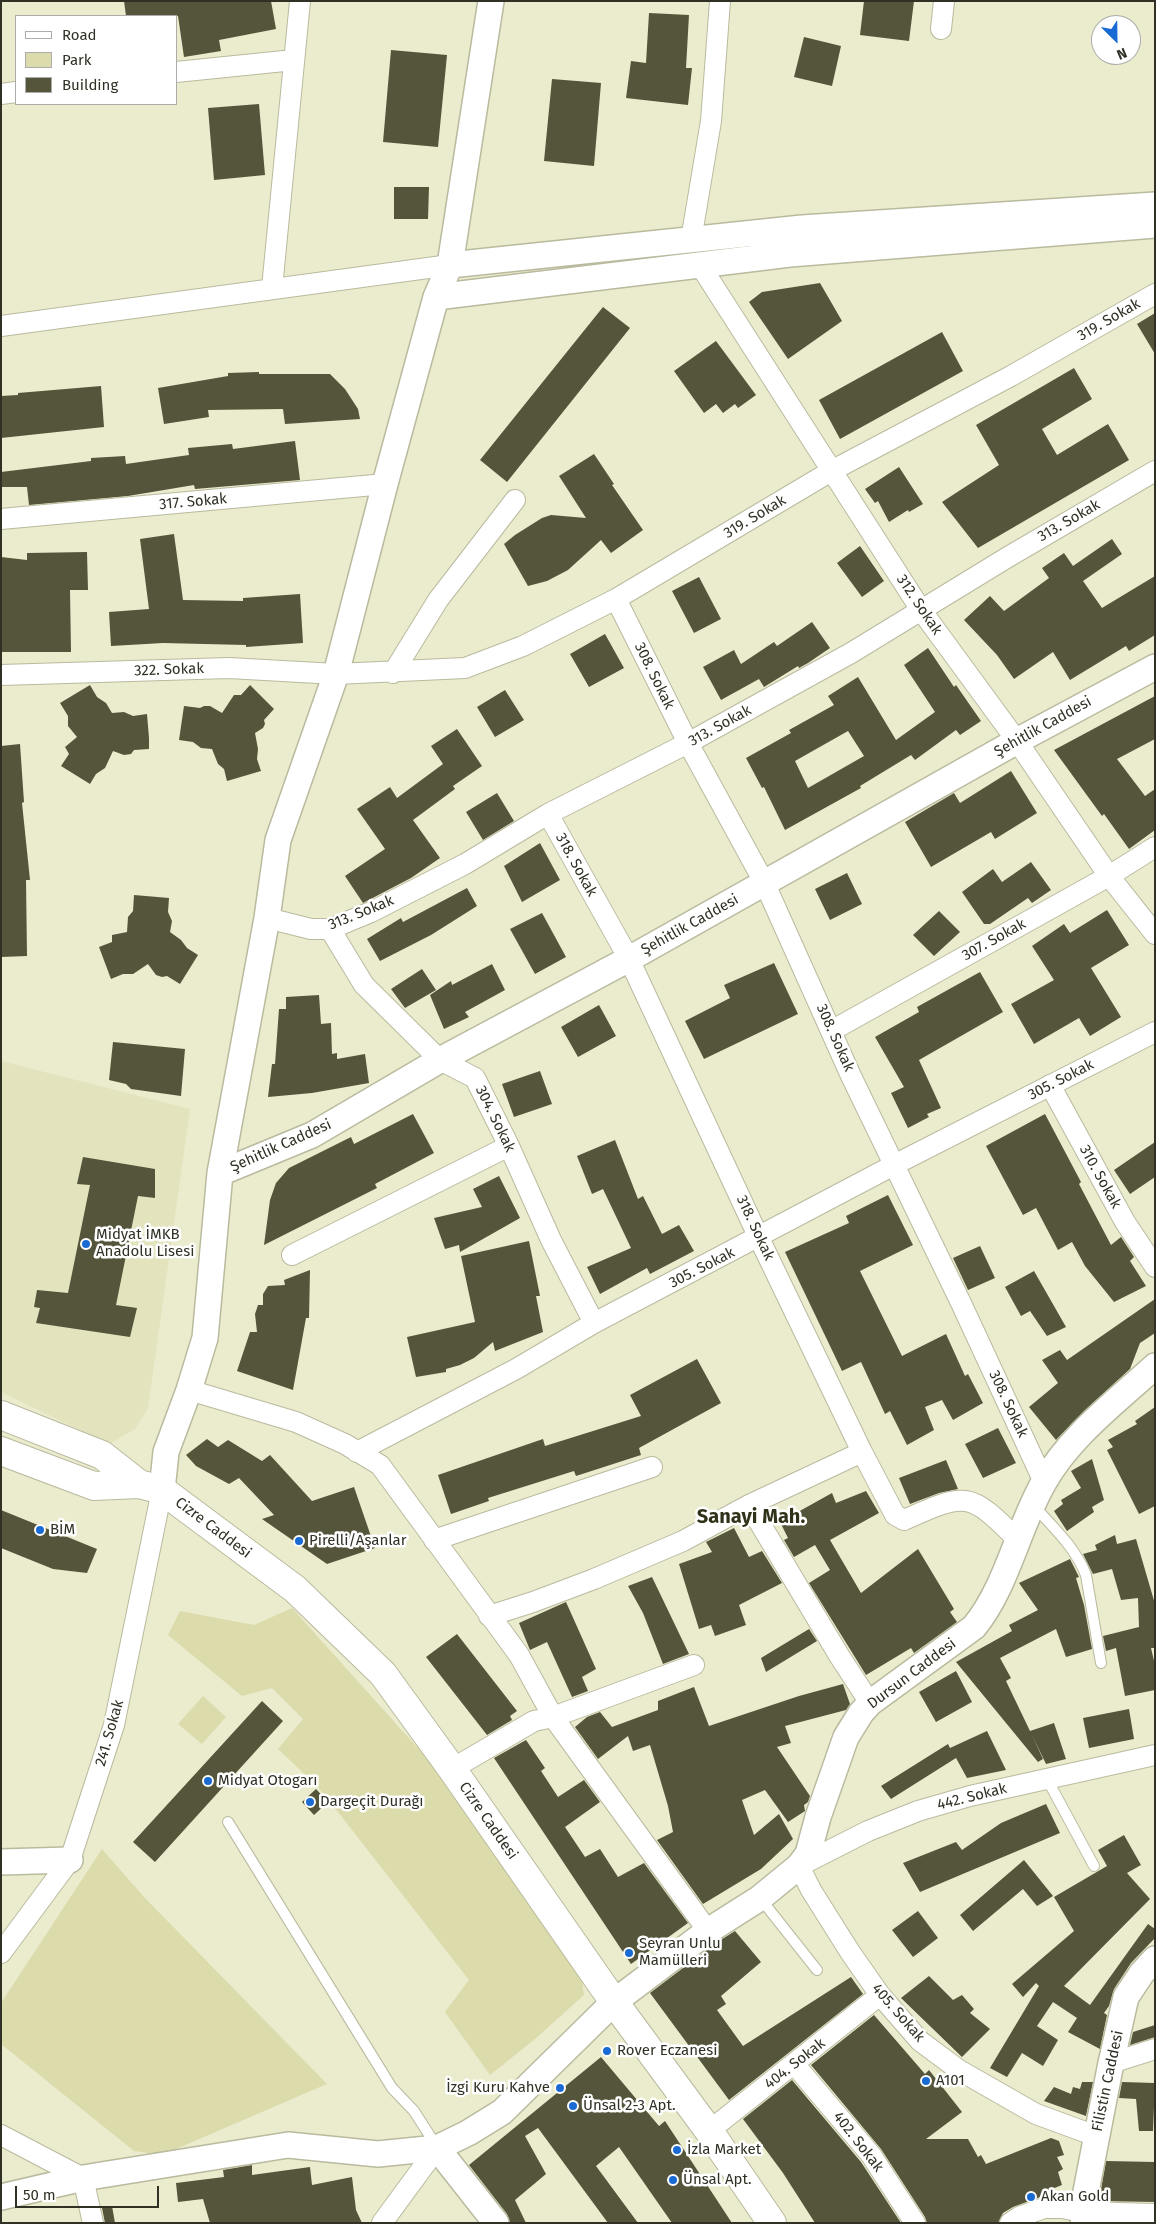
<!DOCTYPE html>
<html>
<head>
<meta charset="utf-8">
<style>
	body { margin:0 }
	#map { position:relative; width:1156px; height:2224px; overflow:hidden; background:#ebebce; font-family:"Fira Sans",sans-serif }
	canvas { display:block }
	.frame { position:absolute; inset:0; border:2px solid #303025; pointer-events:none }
	.legend { position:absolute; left:15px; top:15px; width:162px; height:90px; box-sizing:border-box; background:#fff; border:1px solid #acaca8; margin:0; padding:6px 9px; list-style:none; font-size:15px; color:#303025 }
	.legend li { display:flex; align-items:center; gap:10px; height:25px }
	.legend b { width:25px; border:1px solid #acaca8 }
	.north { position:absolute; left:1091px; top:15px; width:50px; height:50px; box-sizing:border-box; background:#fff; border:1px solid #acaca8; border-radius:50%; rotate:157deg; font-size:14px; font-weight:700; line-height:20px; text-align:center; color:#303025 }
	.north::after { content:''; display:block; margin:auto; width:18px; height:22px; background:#1a6ad4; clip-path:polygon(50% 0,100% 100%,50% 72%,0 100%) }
	.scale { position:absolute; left:15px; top:2186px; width:144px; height:22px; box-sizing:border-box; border:2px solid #303025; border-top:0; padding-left:6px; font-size:15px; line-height:18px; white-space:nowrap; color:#303025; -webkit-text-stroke:4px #fff; paint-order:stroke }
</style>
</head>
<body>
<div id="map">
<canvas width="1156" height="2224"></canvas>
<div class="frame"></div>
<ul class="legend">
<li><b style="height:6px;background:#fff"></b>Road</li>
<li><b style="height:14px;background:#dbdbac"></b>Park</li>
<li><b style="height:14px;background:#55553c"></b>Building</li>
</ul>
<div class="north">N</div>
<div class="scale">50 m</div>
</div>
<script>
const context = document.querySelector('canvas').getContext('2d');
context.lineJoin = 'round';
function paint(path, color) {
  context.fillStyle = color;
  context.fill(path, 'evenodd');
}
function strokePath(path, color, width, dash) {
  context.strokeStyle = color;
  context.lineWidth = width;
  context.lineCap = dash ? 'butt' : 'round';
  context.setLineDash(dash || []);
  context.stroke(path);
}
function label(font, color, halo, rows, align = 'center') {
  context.font = font + ' "Fira Sans",sans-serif';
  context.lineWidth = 5;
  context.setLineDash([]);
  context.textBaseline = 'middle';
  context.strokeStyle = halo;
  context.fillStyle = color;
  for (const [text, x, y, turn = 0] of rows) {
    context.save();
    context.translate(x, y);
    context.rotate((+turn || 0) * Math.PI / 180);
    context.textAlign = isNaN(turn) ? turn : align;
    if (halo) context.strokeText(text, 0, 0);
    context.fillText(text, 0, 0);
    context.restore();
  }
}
paint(new Path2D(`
	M1 1061 190 1109 148 1408 135 1429 109 1444 1 1392Z`), '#e3e3be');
paint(new Path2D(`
	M292 1608 424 1755 558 1946 581 1974 584 1995 535 2039 490 2075 445 2012 469 1980 331 1803 316 1785 278 1749 303 1719 272 1688 242 1696 168 1635 180 1611 254 1625Z
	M203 1696 226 1717 202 1744 178 1724Z
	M102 1849 143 1896 327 2084 162 2155 134 2151 1 2044V2003Z`), '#dbdbac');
paint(new Path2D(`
	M124 1H271L276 29 219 40 221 51 184 57 178 16H126Z
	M864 1H914L909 41 860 35Z
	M649 13 689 15 686 68H692L688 105 626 98 631 61 646 63Z
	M804 37 841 46 832 86 794 77Z
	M391 50 447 55 438 147 383 142Z
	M552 79 601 83 594 166 544 161Z
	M259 104 265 175 214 180 208 108Z
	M394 187H429L428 219H394Z
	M820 283 842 321 788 359 749 302 762 292Z
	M603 307 630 328 507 482 480 460Z
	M1155 313V354L1137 324Z
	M942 332 963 371 840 439 819 400Z
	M716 341 756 395 738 408 735 404 723 413 716 404 704 413 674 371Z
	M1074 368 1092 399 1042 429 1057 455 1108 424 1129 460 978 548 942 502 999 465 976 425Z
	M259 372V374H330L345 389 358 409 360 419 285 424 283 409 208 410 209 417 164 424 158 388 228 376V373Z
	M101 386 104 427 1 438V396L18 395V393Z
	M295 441 300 480 195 489 194 485 128 496 29 505 27 487H1V472L91 461V458L125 456 126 464 189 455 188 448 232 444 233 449Z
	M594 454 614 484 612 485 643 530 611 553 601 540 568 570 547 581 528 586 504 544 515 535 542 518 551 515 586 518 559 476Z
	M899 467 923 504 909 512 908 510 889 522 878 501 875 503 865 489Z
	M174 534 183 600 243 601V598L300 594 303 643 246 647V645L163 643 111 646 109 612 149 609 140 539Z
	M1112 539 1122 554 1083 581 1102 608 1155 576V635L1129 651 1126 646 1070 680 1053 652 1014 679 997 655 964 620 990 596 1004 611 1049 578 1042 568 1064 553 1073 566Z
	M860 546 884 581 862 597 837 563Z
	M87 552 88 590H70L71 652H1V557L27 560V553Z
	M699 577 721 619 694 633 672 591Z
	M812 622 830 648 808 663 799 668 798 666 764 687 759 679 721 700 703 667 734 650 741 664 774 642 777 646Z
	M605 634 624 668 589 687 570 654Z
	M928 648 954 687 956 685 981 721 960 735 956 730 915 760 911 755 860 786 861 788 785 830 764 787 762 788 746 758 791 733 789 730 834 705 828 696 858 677 896 740 935 712 904 665ZM848 731 864 756 808 788 795 761Z
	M90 685 97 697 106 703 112 713 124 712 133 716 147 714 149 738V749L134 750 131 754 124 755 113 751 105 768 96 774 90 784 61 766 69 754 65 747 77 737 68 726V716L60 703Z
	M250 685 274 709 264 720 265 724 263 728 255 733 258 749 257 759 261 771 227 781 224 769 218 764 212 749 201 748 193 742 179 740 184 706 200 708 204 706H210L222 713 234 695H241Z
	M505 690 524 720 495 737 477 707Z
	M1155 696V739L1117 759 1145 796 1155 789V830L1129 849 1104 814 1102 816 1054 750Z
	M457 729 482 766 453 786 455 789 413 820 440 858 411 878 363 903 345 876 385 849 357 809 390 787 397 798 443 764 431 746Z
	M20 744 24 802 22 803 30 880H26L27 956 1 957V746Z
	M1011 771 1037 813 995 839 991 832 931 867 905 822 954 793 960 803Z
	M497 793 514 821 483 840 466 812Z
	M540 843 560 880 522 902 504 866Z
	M1031 862 1051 890 1032 903 1028 898 990 924H984L962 892 993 869 1002 882Z
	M847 873 862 904 830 920 815 889Z
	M467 888 477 906 431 935 380 961 367 939 401 918 403 922Z
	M134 895 169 898 168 912 172 921 170 932 181 940 187 948 198 955 180 984 167 976 162 977 156 975 148 964 133 974H123L111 979 99 947 112 942V935L127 932 128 917 133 911Z
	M1107 910 1129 945 1091 968 1121 1017 1090 1036 1079 1018 1034 1044 1011 1004 1054 980 1032 946 1064 924 1070 933Z
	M939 911 960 932 934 956 913 935Z
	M542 913 566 957 535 974 510 929Z
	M774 963 798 1014 704 1059 685 1021 730 998 724 985Z
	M492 964 505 990 465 1012 469 1017 444 1029 430 995 451 981 452 985Z
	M422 969 436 990 405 1008 391 989Z
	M980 972 1003 1012 919 1060 941 1108 927 1114 929 1117 908 1128 891 1093 904 1087 875 1037 919 1012 917 1007Z
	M319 995 321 1024 331 1023 332 1054 337 1053V1059L365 1054 369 1083 312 1093 268 1097 272 1064H275L279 1009H286V997Z
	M599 1005 616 1036 578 1057 561 1027Z
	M113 1042 185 1049 181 1096 131 1089 126 1084 109 1080Z
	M540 1071 552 1104 514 1117 502 1084Z
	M413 1114 434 1153 375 1184 377 1188 264 1245 270 1200 276 1183 289 1168 351 1137 354 1144Z
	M1045 1114 1081 1182 1079 1184 1111 1245 1121 1237 1134 1257 1130 1261 1146 1286 1114 1302 1085 1266 1072 1242 1058 1250 1036 1208 1023 1215 986 1146Z
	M615 1140 638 1199 643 1196 662 1234 679 1225 694 1251 650 1274 647 1268 600 1294 587 1267 631 1248 603 1189 592 1194 577 1156Z
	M1155 1142V1177L1130 1194 1114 1170Z
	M83 1157 155 1169V1198L138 1196 116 1305 137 1308 130 1337 36 1323 40 1308 34 1307 37 1290 68 1293 90 1185 77 1184Z
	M499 1176 520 1218 460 1252 459 1245 445 1249 434 1218 482 1207 473 1189Z
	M888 1195 913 1245 860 1271 902 1356 946 1334 965 1376 968 1374 983 1403 953 1420 942 1400 925 1407 934 1430 907 1445 890 1411 885 1414 861 1362 842 1371 785 1252 849 1223 846 1216Z
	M529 1241 540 1296H536L543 1332 495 1351 493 1342 474 1358 460 1365 446 1369V1372L416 1377 407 1337 475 1322 461 1256Z
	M980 1246 995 1278 968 1290 953 1258Z
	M310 1270 309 1318H306L293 1390 237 1371 250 1332H257L255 1314 258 1305H263V1294L268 1286 285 1285 284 1280Z
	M1034 1271 1066 1327 1047 1336 1030 1311 1021 1316 1005 1287Z
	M1155 1299V1333L1140 1343 1130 1369 1085 1410 1056 1440 1029 1407 1058 1383 1042 1360 1060 1350 1067 1360Z
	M697 1359 721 1403 639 1448 641 1455 576 1476 574 1471 488 1498 489 1501 451 1514 438 1475 543 1439 545 1446 641 1416 630 1395Z
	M1155 1407V1506L1139 1514 1107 1450 1113 1447 1108 1440 1137 1424 1135 1421Z
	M998 1428 1016 1463 983 1478 965 1444Z
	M207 1439 218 1447 228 1440 262 1461 270 1455 312 1501 354 1487 375 1548 327 1564 262 1519 274 1515 239 1478 229 1484 196 1466 186 1455Z
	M1092 1459 1104 1500 1092 1507 1094 1512 1067 1531 1054 1511 1063 1504 1061 1500 1081 1488 1071 1471Z
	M946 1460 958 1489 939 1493 910 1504 899 1478Z
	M866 1491 879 1513 830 1540 861 1593 918 1549 954 1609 950 1612 957 1622 914 1653 911 1648 866 1675 809 1583 830 1570 815 1545 794 1557 784 1540 788 1538 780 1522 832 1493 836 1503Z
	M1 1510 97 1549 87 1573 53 1569 1 1548Z
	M734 1528 749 1557 762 1551 782 1583 739 1605 746 1625 715 1636 711 1625 699 1629 679 1564 712 1552 706 1542Z
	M1115 1535 1117 1544 1136 1539 1155 1604V1648H1151L1155 1665V1690L1125 1696 1116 1648 1106 1651 1103 1636 1139 1627 1138 1598 1121 1600 1112 1569 1093 1574 1083 1554 1097 1550 1095 1545Z
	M1070 1559 1079 1577 1076 1578 1084 1605 1092 1649 1066 1657 1056 1629 1000 1658 1011 1678 1006 1681 1030 1731 1054 1723 1066 1759 1046 1764 1032 1735 1043 1759 1038 1762 956 1662 1012 1631 1009 1625 1038 1610 1019 1583Z
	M652 1577 689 1654 663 1664 643 1613 628 1586Z
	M566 1602 596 1669 582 1677 588 1691 572 1697 547 1642 530 1650 519 1623Z
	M809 1629 817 1641 766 1672 761 1658Z
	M457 1634 517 1711 510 1716 512 1720 487 1735 426 1657Z
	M956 1671 972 1702 936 1722 919 1692Z
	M843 1684 850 1704 846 1710 785 1726 791 1743 777 1747 810 1796 808 1802 804 1805 805 1811 788 1822 765 1790 742 1800 754 1835 779 1814 793 1839 761 1869 703 1904 657 1840 673 1832 668 1806 650 1745 633 1751 628 1736 598 1759 575 1727 587 1717 600 1712 612 1727 658 1710V1701L694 1687 709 1726 799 1696Z
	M262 1701 283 1721 155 1862 133 1842Z
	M1129 1709 1134 1739 1089 1748 1083 1718Z
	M987 1731 1006 1770 967 1778 956 1758 891 1799 881 1786 948 1744 950 1748Z
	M526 1740 545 1768 541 1771 558 1797 584 1780 600 1802 565 1827 585 1857 600 1849 618 1877 644 1863 688 1923 631 1964 494 1758Z
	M316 1789 328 1802 314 1815 302 1802Z
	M1046 1804 1060 1833 920 1892 903 1863 956 1842 962 1850 1001 1823Z
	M1124 1835 1141 1865 1127 1873 1150 1899 1064 1986 1090 2005 1148 1924 1155 1929V1938L1131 1963 1114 1989 1109 2006 1104 2013 1107 2015 1100 2049 1068 2032 1077 2018 1053 2002 1037 2026 1058 2040 1043 2066 1022 2053 1007 2077 990 2068 1039 1986 1036 1983 1023 1997 1012 1984 1074 1931 1054 1897 1107 1866 1098 1850Z
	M1024 1860 1053 1896 1037 1906 1023 1889 973 1931 960 1915Z
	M918 1911 938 1938 913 1957 892 1930Z
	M735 1931 761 1962 721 1996 726 2004 717 2010 743 2046 851 1977 863 1994 729 2100 650 1993 716 1943Z
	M929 1976 953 2000 962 1995 974 2009 970 2013 990 2029 962 2057 901 1998Z
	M874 2015 925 2074 929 2070 962 2112 926 2139H968L978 2157 981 2155 986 2164 1051 2138 1059 2141 1064 2155 1057 2157 1063 2169 1058 2172 1062 2185 1042 2193 1043 2196 1013 2207 1003 2213 998 2223H927L925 2217 881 2149 811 2065Z
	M1155 2025V2037L1130 2045 1133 2032Z
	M601 2057 659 2126 665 2121 732 2223H672L619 2147 596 2166 638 2223H608L538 2128 525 2136 546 2174 515 2200 526 2223H510L507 2214 469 2165Z
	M792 2080 861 2162 901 2223H815L783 2173 743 2119Z
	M1082 2082H1093L1086 2116 1044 2101 1054 2087 1071 2094 1073 2087 1080 2089Z
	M1122 2082 1155 2083 1153 2131H1139L1136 2099 1119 2098Z
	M1106 2161 1155 2162V2202L1099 2201Z
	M252 2165V2175L310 2167 312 2185 352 2177 356 2210 362 2223H210L203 2199 178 2202 176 2183 224 2177 223 2170Z
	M112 2206 115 2223H105L102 2208Z`), '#55553c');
const service = new Path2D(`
	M1033 1505C1053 1527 1075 1547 1086 1575L1101 1663
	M1047 1779 1094 1866
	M228 1822 392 2088 414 2111 437 2147
	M760 1898 817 1970`);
const minor = new Path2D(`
	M941 29 944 1
	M176 72 294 60
	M1 94 16 92
	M691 240 711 121 720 1
	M700 265 921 610 1017 741 1109 876 1155 934
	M272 288 300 1
	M1 326 450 265
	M1 519 385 484
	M616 599 688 743 765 884 851 1076 961 1303 1044 1482
	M393 673 438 600 515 500
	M1 675 229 668 336 674 465 668 523 646 616 599 833 470 1011 376 1155 294
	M548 814 629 959 759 1238 862 1452 895 1515 904 1520C967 1492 969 1491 1018 1540
	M267 918 311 929H330L371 912 465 864 548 814 688 743 851 653 1008 557 1155 471
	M330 929 364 985 440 1060 475 1078 509 1146 551 1240 594 1323
	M831 1031 1109 876 1155 847
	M1050 1085 1125 1222 1155 1267
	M292 1255 509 1146
	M189 1390 296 1422 345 1444 380 1465 519 1655 553 1717 708 1931
	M357 1452 516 1369 594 1323 894 1165 1155 1032
	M749 1505 840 1657 870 1703
	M434 1540 652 1467
	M489 1616 533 1602 594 1579 683 1541 749 1505 862 1452
	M452 1769 534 1721 553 1717 694 1665
	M1 1953 70 1860 114 1725 162 1490
	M1111 2063 1155 2049
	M795 2065 871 2155 915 2223
	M709 2131 880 1995
	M1 2135 83 2178 93 2223
	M1096 2136 1036 2114 959 2070 920 2041 880 1995 850 1952 811 1890 799 1866 868 1831 918 1811 970 1796 1155 1755
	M382 2223 437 2148
	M1010 2223 1019 2217 1044 2208H1062L1082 2212 1155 2214`);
const tertiary = new Path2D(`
	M450 265 802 228 1155 205
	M436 297 790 254 1155 225
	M220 1173 312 1135 440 1060 629 959 1017 741 1155 667
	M162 1490 166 1452 189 1390 205 1338 220 1173 267 918 278 840 336 674 385 484 436 297 450 265 491 1
	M1 1862 70 1860
	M437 2148 496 2223
	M1 2197 83 2178 288 2145 378 2154 437 2148 468 2133 502 2112 614 2002 708 1931 760 1898 799 1866 808 1854 818 1817 846 1737 861 1713 870 1703 974 1627C1007 1587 1018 1527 1044 1482 1070 1436 1116 1402 1155 1366
	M1084 2223 1082 2212 1111 2063 1126 1997 1142 1973 1155 1959`);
const primary = new Path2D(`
	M1 1415 102 1455 139 1484
	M1 1451 94 1486 139 1484 162 1490 295 1589 383 1674 452 1769 614 2002 709 2131 772 2223`);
strokePath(service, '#b9ba9e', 12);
strokePath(minor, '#b9ba9e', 22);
strokePath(tertiary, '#b9ba9e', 28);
strokePath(primary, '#b9ba9e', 30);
strokePath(service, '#fff', 10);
strokePath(minor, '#fff', 20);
strokePath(tertiary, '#fff', 25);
strokePath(primary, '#fff', 28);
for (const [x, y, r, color] of [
	[86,1244,5,"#1a6ad4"],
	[40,1530,5,"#1a6ad4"],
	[299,1541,5,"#1a6ad4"],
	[208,1781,5,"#1a6ad4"],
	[310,1802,5,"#1a6ad4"],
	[629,1953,5,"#1a6ad4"],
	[607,2051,5,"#1a6ad4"],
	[926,2081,5,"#1a6ad4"],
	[560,2088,5,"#1a6ad4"],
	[573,2106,5,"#1a6ad4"],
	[677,2150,5,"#1a6ad4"],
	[673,2180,5,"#1a6ad4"],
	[1031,2197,5,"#1a6ad4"]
]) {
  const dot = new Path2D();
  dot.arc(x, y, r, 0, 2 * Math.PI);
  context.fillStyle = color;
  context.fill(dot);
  strokePath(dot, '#fff', 2);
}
label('15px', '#303025', '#fff', [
	["319. Sokak",1109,320,-30],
	["317. Sokak",193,502,-5],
	["319. Sokak",755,517,-31],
	["313. Sokak",1069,521,-30],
	["312. Sokak",919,605,56],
	["322. Sokak",169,670,-2],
	["308. Sokak",654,676,64],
	["313. Sokak",720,726,-29],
	["Şehitlik Caddesi",1043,727,-29],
	["318. Sokak",576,865,61],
	["313. Sokak",361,913,-22],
	["Şehitlik Caddesi",690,925,-29],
	["307. Sokak",994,940,-29],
	["308. Sokak",835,1038,66],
	["305. Sokak",1061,1080,-27],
	["304. Sokak",495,1119,64],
	["Şehitlik Caddesi",281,1146,-24],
	["310. Sokak",1100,1177,61],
	["318. Sokak",755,1228,65],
	["305. Sokak",702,1268,-27],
	["308. Sokak",1008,1404,65],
	["Cizre Caddesi",213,1528,37],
	["Dursun Caddesi",912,1674,-37],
	["241. Sokak",110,1733,-74],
	["442. Sokak",972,1797,-14],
	["Cizre Caddesi",488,1821,55],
	["405. Sokak",898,2013,49],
	["404. Sokak",795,2064,-38],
	["Filistin Caddesi",1108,2081,-78],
	["402. Sokak",858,2142,52]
]);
label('15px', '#303025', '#fff', [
	["Midyat İMKB",96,1235],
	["Anadolu Lisesi",96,1252],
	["BİM",50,1530],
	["Pirelli/Aşanlar",309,1541],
	["Midyat Otogarı",218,1781],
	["Dargeçit Durağı",320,1802],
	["Seyran Unlu",639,1944],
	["Mamülleri",639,1961],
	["Rover Eczanesi",617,2051],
	["A101",936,2081],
	["İzgi Kuru Kahve",550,2088,"right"],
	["Ünsal 2-3 Apt.",583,2106],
	["İzla Market",687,2150],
	["Ünsal Apt.",683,2180],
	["Akan Gold",1041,2197]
], 'left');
label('bold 20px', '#32321a', '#fff', [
	["Sanayi Mah.",751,1517]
]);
</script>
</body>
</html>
